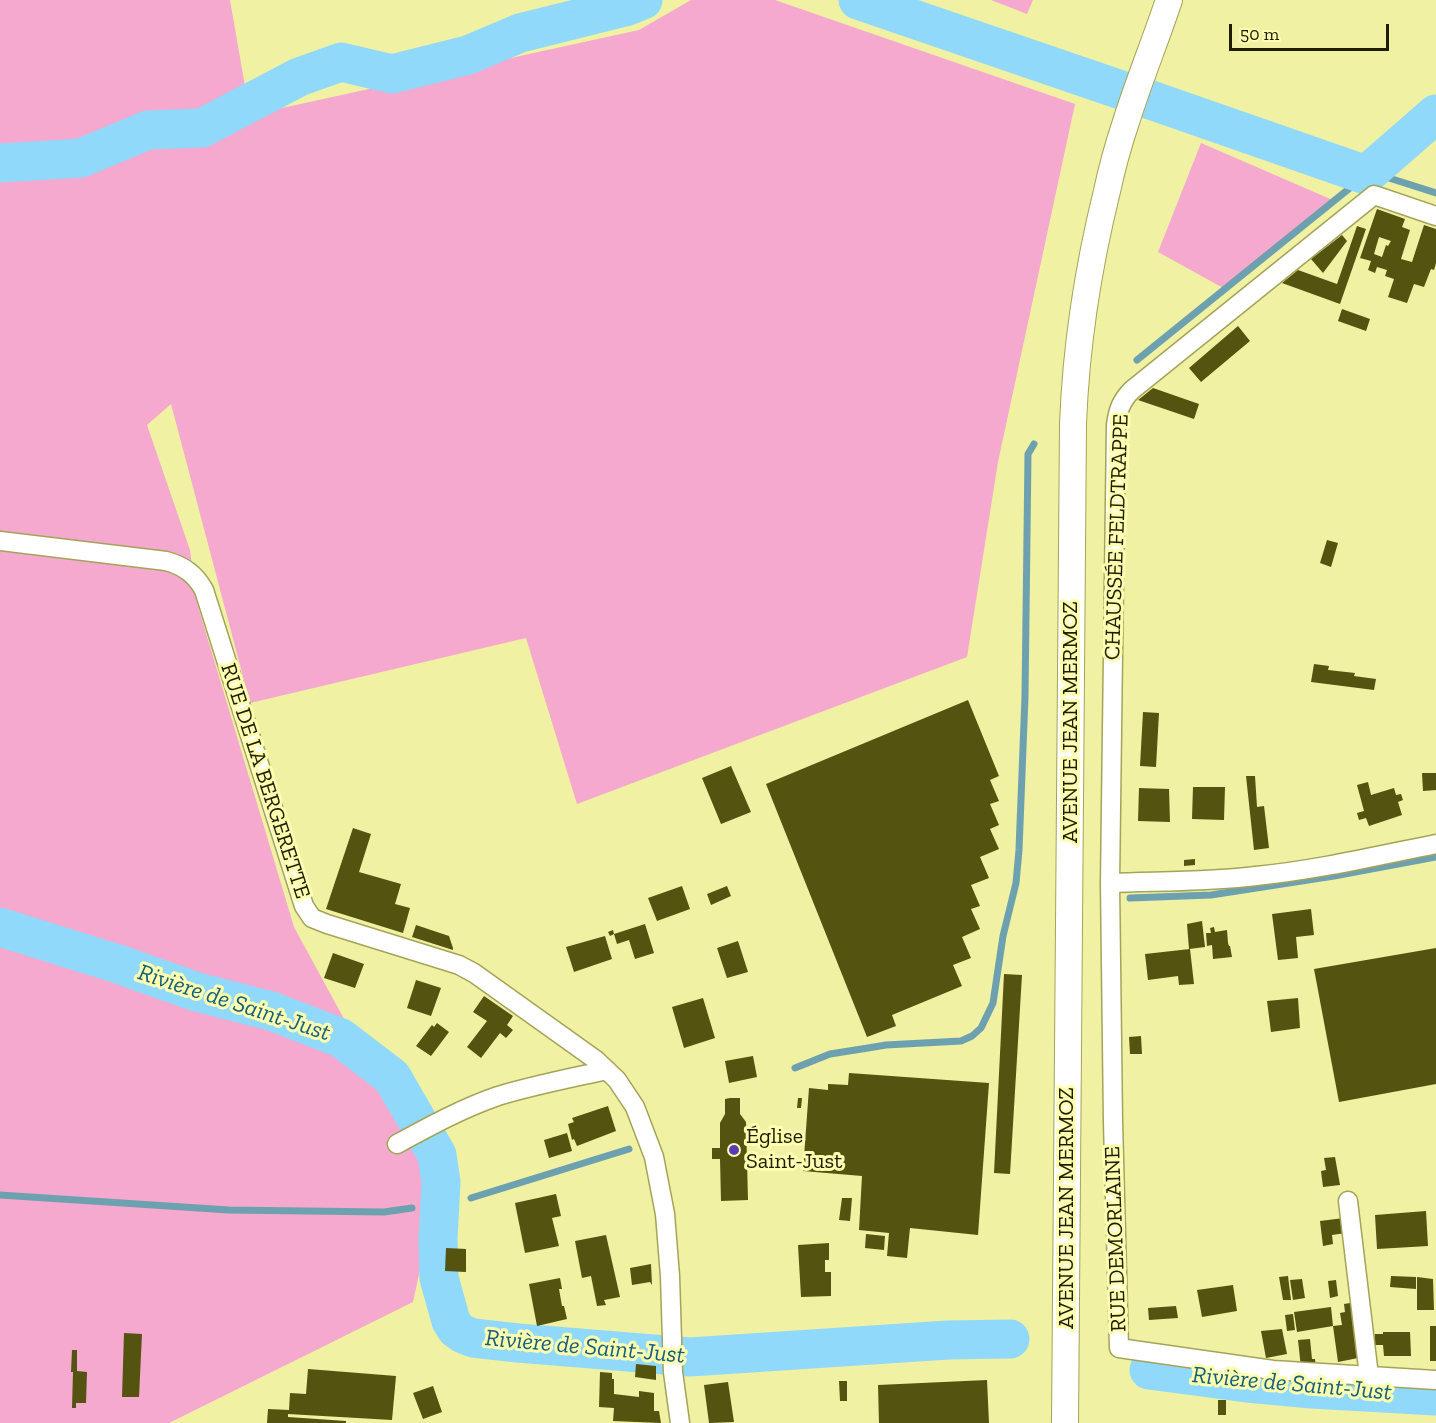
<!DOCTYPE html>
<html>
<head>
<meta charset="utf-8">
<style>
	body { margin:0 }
	#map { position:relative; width:1436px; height:1423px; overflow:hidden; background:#f0f1a3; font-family:"Zilla Slab",serif }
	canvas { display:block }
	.scale { position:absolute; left:1229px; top:24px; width:160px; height:27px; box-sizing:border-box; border:3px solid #1d1d00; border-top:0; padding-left:8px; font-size:18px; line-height:21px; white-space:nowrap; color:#1d1d00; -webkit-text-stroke:4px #fdfeb0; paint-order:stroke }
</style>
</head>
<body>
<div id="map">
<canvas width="1436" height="1423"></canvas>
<div class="scale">50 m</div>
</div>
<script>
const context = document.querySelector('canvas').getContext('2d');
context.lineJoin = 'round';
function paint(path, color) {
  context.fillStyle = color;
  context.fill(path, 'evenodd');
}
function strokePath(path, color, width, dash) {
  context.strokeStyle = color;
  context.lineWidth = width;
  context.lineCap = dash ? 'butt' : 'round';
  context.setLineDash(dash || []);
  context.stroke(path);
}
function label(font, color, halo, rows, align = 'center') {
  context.font = font + ' "Zilla Slab",serif';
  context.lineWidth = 6;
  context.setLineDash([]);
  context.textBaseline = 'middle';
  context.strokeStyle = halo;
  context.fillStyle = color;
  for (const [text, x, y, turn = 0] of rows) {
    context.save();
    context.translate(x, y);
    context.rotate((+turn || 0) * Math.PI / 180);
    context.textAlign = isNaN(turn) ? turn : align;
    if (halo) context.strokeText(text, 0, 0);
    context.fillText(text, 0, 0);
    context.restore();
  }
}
paint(new Path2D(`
	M0 0H230L250 115 639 30 691 0H775L1075 104 998 462 967 657 577 804 526 638 250 703 171 404 147 425 190 550 197 603 294 927 424 1166 432 1215 413 1302 169 1423H0V174L100 162H0Z
	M991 0H1033L1027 14Z
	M1201 143 1335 201 1225 289 1158 252Z`), '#f5a9ce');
strokePath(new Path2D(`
	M1137 360 1366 175 1389 178 1436 193
	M1130 898 1211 895 1334 876 1436 857
	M795 1068 830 1054 868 1048 886 1045 961 1041 972 1036 981 1028 993 1003 1003 936 1016 883 1019 850 1025 697 1028 454 1034 444
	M0 1195 229 1210 384 1212 412 1208
	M471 1198 629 1149`), '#6ea1af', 7);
strokePath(new Path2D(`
	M858 0 1121 90
	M1145 98 1366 175 1436 114
	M0 163 81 158 148 130 202 128 299 77 341 62 392 74 468 55 520 33 628 6 643 0
	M0 927 118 964 197 992 271 1011 341 1038 392 1077 437 1155 441 1182 438 1239 439 1278 451 1321 456 1329 463 1334 473 1338 518 1343 690 1357 948 1340 1010 1339
	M1149 1370 1247 1383 1312 1389 1436 1396`), '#91d9fa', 39);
paint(new Path2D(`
	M1377 209 1405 219 1402 227 1410 230 1401 259 1412 262 1424 225 1436 229V263L1434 270 1431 269 1424 287 1414 284 1407 303 1388 297 1394 279 1385 276 1387 270 1377 267 1375 273 1368 270 1371 261 1360 258ZM1379 237 1391 241 1388 246 1386 245 1382 257 1374 254Z
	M1357 226 1366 229 1340 304 1282 283 1298 270 1337 284Z
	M1342 235 1347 241 1323 273 1311 259Z
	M1342 309 1370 319 1366 331 1338 321Z
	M1238 326 1250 341 1201 382 1189 368Z
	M1153 388 1199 404 1194 419 1138 400Z
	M1327 540 1338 543 1331 567 1320 563Z
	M1314 664 1329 666 1328 670 1355 673 1354 676 1376 679 1374 690 1311 682Z
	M968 700 999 776 990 780 999 801 990 804 999 825 990 829 999 849 980 857 989 878 971 885 980 906 971 909 980 929 962 937 971 958 953 965 962 986 892 1015 896 1026 867 1037 766 784Z
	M1143 712 1159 713 1156 767 1140 766Z
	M731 766 751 812 721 824 702 778Z
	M1422 773H1436V790L1423 791Z
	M1246 776H1255L1257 807 1264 806 1269 848 1254 850Z
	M1368 782 1371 795 1394 788 1396 795 1401 794 1403 800 1398 802 1402 815 1369 826 1366 818 1359 820 1357 813 1364 811 1357 785Z
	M1193 787H1225L1224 820 1192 819Z
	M1139 788 1169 789 1170 822 1138 821Z
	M353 828 371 834 359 872 401 884 395 904 410 908 403 933 326 909Z
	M1195 859V865L1184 866V860Z
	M682 886 690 909 657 921 648 898Z
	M727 886 731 896 711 905 707 894Z
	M1311 909 1314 935 1296 937 1298 958 1278 960 1272 914Z
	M1202 921 1205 947 1189 949 1187 924Z
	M645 924 654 953 635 959 629 940 617 944 614 934 610 936 608 932 613 930 614 934Z
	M416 925 449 936 453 948V950L412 937Z
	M1214 927 1215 932 1227 930 1228 943 1229 946H1230L1232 957 1213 959 1212 945 1207 946 1206 933H1211L1210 928Z
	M605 936 612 959 574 972 566 947Z
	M738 941 748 972 727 978 717 948Z
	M1436 948V1084L1339 1102 1314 969Z
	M1190 949 1194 984 1179 985 1178 976 1148 980 1145 954Z
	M333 953 364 964 355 988 324 978Z
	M1004 974 1022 975 1010 1174 994 1173Z
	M416 980 441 988 431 1016 407 1008Z
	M484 996 513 1016 507 1025 513 1030 506 1038 500 1033 481 1058 467 1047 487 1021 473 1012Z
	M703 998 715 1038 684 1048 672 1007Z
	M1298 998 1300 1028 1271 1032 1267 1001Z
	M437 1023 449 1032 431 1056 416 1046 432 1025 434 1027Z
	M1141 1036 1142 1054H1130L1129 1037Z
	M753 1056 757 1077 729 1083 725 1061Z
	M849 1073 989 1083 978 1235 910 1228 907 1258 887 1256 889 1233 859 1230 862 1176 803 1171 809 1088 828 1090V1084L848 1085Z
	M730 1098H740V1114L746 1122 748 1200 721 1201 720 1159H712V1148H720V1123L725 1114V1099Z
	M798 1098H802L801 1108H797Z
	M608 1106 616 1131 577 1146 574 1139 572 1140 568 1124 574 1122 572 1118Z
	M567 1133 572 1151 549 1158 544 1140Z
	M1335 1157 1340 1185 1323 1187 1321 1171 1326 1170 1324 1158Z
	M556 1194 561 1216 552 1218 559 1246 525 1253 515 1203Z
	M842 1198H852L850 1221 839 1220Z
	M1426 1211 1428 1246 1377 1249 1375 1215Z
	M1344 1218 1346 1233 1332 1235 1333 1244 1323 1246 1320 1221Z
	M866 1234 885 1236 884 1250 865 1248Z
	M606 1235 620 1297 604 1300 606 1305 597 1306 591 1276 582 1278 575 1241Z
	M829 1243V1260H825V1272H831V1296L801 1297 798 1245Z
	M446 1248 466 1249V1272L445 1271Z
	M651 1264 652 1285 650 1282 632 1285 630 1268Z
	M1288 1276 1291 1300H1283L1279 1277Z
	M1391 1276 1416 1277V1289L1390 1287Z
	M1417 1277 1433 1279 1434 1310H1417Z
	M560 1278 562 1289H559L562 1306H564L567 1319 537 1326 529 1284Z
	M1302 1279 1305 1298 1293 1300 1290 1280Z
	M1336 1280 1338 1296 1330 1298 1328 1281Z
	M1233 1285 1237 1311 1202 1317 1197 1290Z
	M1356 1302 1363 1357 1338 1362 1333 1326 1342 1325 1340 1313 1345 1312 1344 1304Z
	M1176 1306 1178 1318 1149 1320 1148 1308Z
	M1331 1307 1333 1326 1297 1332 1294 1312Z
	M1293 1314 1295 1330 1287 1331 1285 1315Z
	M1430 1326H1436V1361H1430Z
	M1282 1329 1287 1354 1266 1358 1261 1331Z
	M1383 1332H1410L1411 1356H1384L1383 1345H1375V1334H1383Z
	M124 1333 142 1334 139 1397H122Z
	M1310 1339 1312 1359H1315L1316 1369 1301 1368 1298 1340Z
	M72 1350H77V1371L87 1372 86 1403H76V1408H72L73 1372H71Z
	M636 1364 656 1366V1380L635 1377Z
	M308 1369 396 1376 392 1420 288 1414V1417L346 1421V1423H267L268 1409 289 1410 290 1393 306 1394Z
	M600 1372 612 1373V1379H614V1394L639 1397V1391L654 1393V1411H659L661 1423 613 1421 614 1408 599 1407Z
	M987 1380 989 1423H879L878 1385Z
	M839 1381H847V1401H840Z
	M728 1382 734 1422 709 1423 704 1385Z
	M433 1386 442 1412 423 1419 413 1393Z
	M1218 1400H1226V1415H1218Z`), '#54530f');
const minor = new Path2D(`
	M1436 216 1374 195 1132 390C1121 401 1118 410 1116 425L1110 883 1113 1122 1119 1348 1273 1370 1436 1380
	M0 541 166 561C184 566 195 574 204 590L304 906 312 918 327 924 443 960 459 965 474 973 596 1060 617 1080 635 1107 654 1157 665 1214 670 1276 673 1372 680 1423
	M1110 883C1159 881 1208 882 1256 876 1317 870 1376 856 1436 844
	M397 1144C430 1126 463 1108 498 1096 534 1085 571 1078 607 1070
	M1348 1201 1369 1376`);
const secondary = new Path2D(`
	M1065 1423 1073 424C1076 345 1088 268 1107 191 1112 168 1118 146 1125 125 1138 83 1155 42 1169 0`);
strokePath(minor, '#a4a459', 21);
strokePath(secondary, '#a4a459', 28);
strokePath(minor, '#fff', 18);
strokePath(secondary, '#fff', 26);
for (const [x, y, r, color] of [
	[734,1150,6,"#593bb3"]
]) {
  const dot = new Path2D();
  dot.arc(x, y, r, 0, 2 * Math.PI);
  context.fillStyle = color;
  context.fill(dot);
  strokePath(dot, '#fdfeb0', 2);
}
label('22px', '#1d1d00', '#fdfeb0', [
	["CHAUSSÉE FELDTRAPPE",1117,537,-88],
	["AVENUE JEAN MERMOZ",1071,722,-90],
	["RUE DE LA BERGERETTE",265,781,72],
	["AVENUE JEAN MERMOZ",1067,1208,-90],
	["RUE DEMORLAINE",1116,1239,-92]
]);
label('22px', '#1d1d00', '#fdfeb0', [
	["Église",746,1137],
	["Saint-Just",746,1162]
], 'left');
label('italic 24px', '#155f7b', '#fdfeb0', [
	["Rivière de Saint-Just",234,1003,18],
	["Rivière de Saint-Just",585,1347,5],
	["Rivière de Saint-Just",1292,1384,5]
]);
</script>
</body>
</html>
